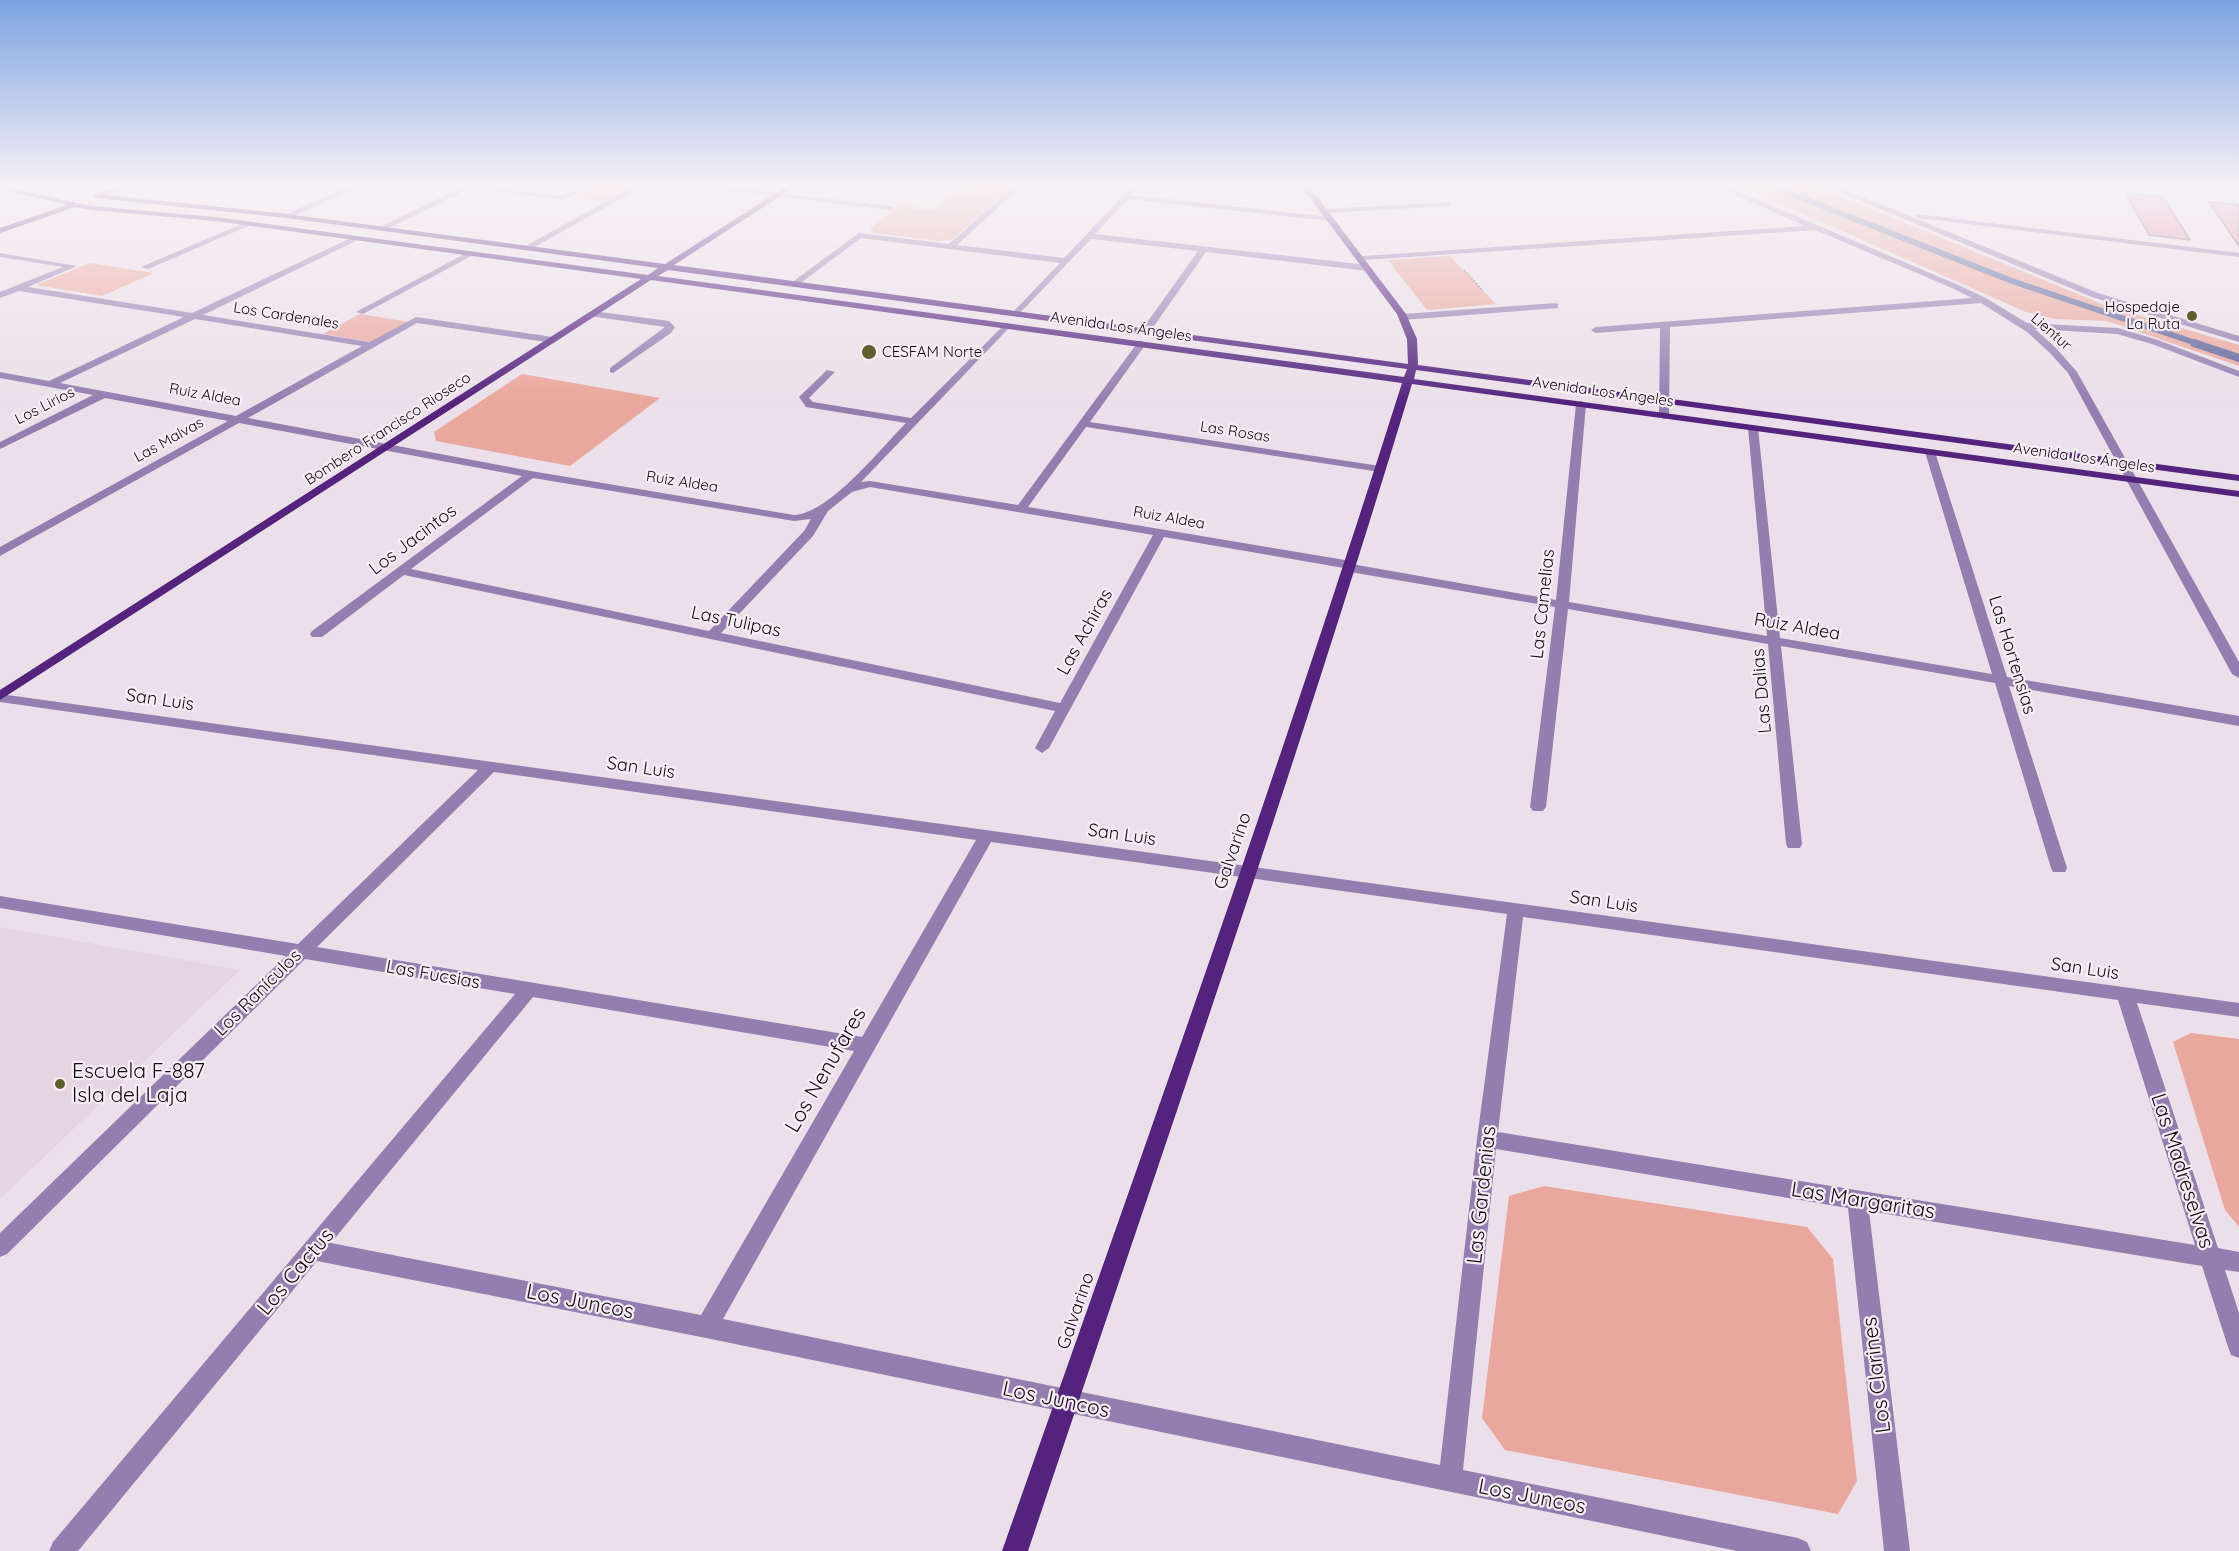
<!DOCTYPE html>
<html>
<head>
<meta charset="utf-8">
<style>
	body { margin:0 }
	canvas { display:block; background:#ebe0e9 }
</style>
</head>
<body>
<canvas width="2239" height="1551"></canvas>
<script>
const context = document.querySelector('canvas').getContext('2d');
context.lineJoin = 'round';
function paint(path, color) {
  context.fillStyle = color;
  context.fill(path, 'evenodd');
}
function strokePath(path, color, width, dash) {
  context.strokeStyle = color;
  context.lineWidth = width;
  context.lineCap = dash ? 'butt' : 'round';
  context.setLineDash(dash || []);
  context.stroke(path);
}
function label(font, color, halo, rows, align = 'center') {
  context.font = font + ' Quicksand,sans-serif';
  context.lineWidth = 4.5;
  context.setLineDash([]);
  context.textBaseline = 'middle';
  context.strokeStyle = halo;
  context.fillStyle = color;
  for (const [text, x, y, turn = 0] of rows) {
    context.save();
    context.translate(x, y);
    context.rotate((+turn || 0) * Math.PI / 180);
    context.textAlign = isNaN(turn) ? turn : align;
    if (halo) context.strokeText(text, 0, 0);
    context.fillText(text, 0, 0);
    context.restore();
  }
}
paint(new Path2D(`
	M0 927 240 970 0 1199Z`), '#e5d4e2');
paint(new Path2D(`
	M594 186H633L605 201 573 198Z
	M964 186H1013L953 239 938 241 874 233 870 229 901 205 934 209Z
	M1740 186H1815L2107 306 2239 345V366L2107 321 2055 319 2026 312Z
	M1450 256 1496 304 1427 310 1388 260Z
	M90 263 154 273 102 296 36 285Z
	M360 314 409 322 373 342 323 334Z
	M522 374 660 398 570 466 436 441 434 432Z
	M2191 1033 2239 1039V1227L2225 1210 2173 1042Z
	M1544 1186 1807 1227 1833 1259 1857 1481 1838 1514 1505 1450 1482 1418 1509 1196Z`), '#eaa79d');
strokePath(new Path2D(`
	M1772 186 2012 281 2199 344`), '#5d649a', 6);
strokePath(new Path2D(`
	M2194 343 2239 358`), '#5d649a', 8);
const building = new Path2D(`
	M2125 193 2163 197 2190 240 2149 235Z
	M2209 202 2239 205V246Z`);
paint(building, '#e289a5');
strokePath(building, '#706467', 1.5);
strokePath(new Path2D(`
	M909 211 955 216
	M1464 270 1483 291`), '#8e868c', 2, [2, 1.5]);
paint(new Path2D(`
	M349 186H359L290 218 283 216Z
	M464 186C496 186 527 194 559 195 569 196 577 186 590 186L563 200 471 188 383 231 376 229Z
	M634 186H644L529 250 522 248Z
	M691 186H716L890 206 894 208 890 210Z
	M1014 186H1022L957 245 1064 258 1132 186H1140L1131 195 1330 217 1334 219 1330 221 1128 199 1095 234 1368 265 1372 268 1368 271 1206 252 1149 333 1146 334 1141 331 1198 251 1091 239 1017 316 1013 313 1014 311 1060 263 861 238 798 285 791 283 859 233 949 244Z
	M1715 186H1725L1956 284 1984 297 2027 323 2118 328 2158 340 2239 371V377L2152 344 2117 334 2035 329 2056 348 2077 372 2239 662V678L2232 674 2068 373 2049 352 2027 332 1981 303 1670 327 1669 416 1664 419 1659 416 1660 328 1596 333 1591 330 1596 327 1972 298 1950 287 1815 230 1363 260 1359 258 1363 256 1805 226Z
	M1825 186H1836L2098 293 2239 336V342L2092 297Z
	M2055 186H2078L2095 190 2091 192Z
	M1451 202V206H1448L1326 213 1322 211 1326 209Z
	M1916 214 2239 253V257L1919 218H1916Z
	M246 222 253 224 148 269 141 267Z
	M355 236 362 238 203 315 370 342 416 317 553 337 558 340 553 343 417 323 248 418 531 471 794 515C830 513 880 449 906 423L806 407 799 397 827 370 835 372 809 398 813 402 911 418 1006 323 1009 324V328L861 482 870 481 1018 505 1138 342 1141 341 1146 344 1090 422 1380 466 1386 469 1380 472 1086 427 1028 507 1351 561 1357 565 1556 600 1576 404 1581 401 1586 404 1569 602 1767 636 1748 428 1753 425 1758 428 1780 638 1992 674 1925 452 1930 449 1935 452 2007 677 2239 716V726L2009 686 2067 868 2065 872H2053L2051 868 1995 683 1781 646 1802 844 1800 848H1788L1786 844 1768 644 1568 609 1546 807 1543 811H1533L1530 807 1555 607 1350 572 1344 568 1164 537 1049 748 1042 753 1035 748 1055 711 404 575 322 637H312L310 634 312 631 522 476 239 423 0 556V547L228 421 105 398 0 449V442L93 395 0 378V372L49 381 184 317 19 291 0 298V292L63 267 0 257V253L77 266 28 287 192 313ZM195 319 362 346 236 416 60 383ZM533 478 794 521 811 519 804 531 709 631 411 569ZM870 487 1153 535 1060 703 721 633 813 536 828 511 852 492Z
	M470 251 477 253 363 314 356 312Z
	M1555 303 1558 304V308L1403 320 1398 317 1403 314Z
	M593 311 669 321 675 327 671 333 613 373 610 372V368L665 327 590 316 588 314Z
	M0 694 2239 1003V1017L2137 1003 2218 1248 2239 1252V1272L2225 1270 2239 1313V1358L2231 1355 2228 1347 2202 1266 1869 1211 1910 1551H1884L1848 1208 1496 1149 1463 1470 1798 1538 1807 1542 1811 1551H1737L706 1338 317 1261 78 1551H49L53 1542 515 994 305 959 7 1254 0 1257V1233L286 956 0 908V896L298 944 478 770 0 702ZM494 772 976 840 862 1037 317 947ZM991 842 1507 914 1477 1139 1440 1465 723 1319ZM1523 917 2118 1000 2195 1245 1498 1132ZM533 997 854 1051 701 1315 331 1243Z`), '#947eb0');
paint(new Path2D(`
	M0 186 91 206 215 217 648 275 658 268 287 218 96 198 92 196 117 186H128L106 195 287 214 665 264 787 186H796L674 265 1408 364 1407 339 1397 314 1301 186H1309L1406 314 1417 339 1418 365 2239 475V481L1416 370 1414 379 2239 491V497L1412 384C1293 776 1159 1163 1028 1551H1002C1139 1163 1278 775 1402 383L651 280 0 700V690L641 279 215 221 91 210 75 207 0 233V228L67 205 0 189ZM668 270 1407 369 1404 377 658 276Z`), '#53237e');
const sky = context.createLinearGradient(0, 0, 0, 403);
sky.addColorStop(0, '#7ea3e1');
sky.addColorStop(0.46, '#f6f1f5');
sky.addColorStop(1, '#f6f1f500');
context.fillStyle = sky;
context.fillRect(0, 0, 2239, 403);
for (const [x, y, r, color] of [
	[2192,316,6,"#5c5e2b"],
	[869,352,8,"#5c5e2b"],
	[60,1084,6,"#5c5e2b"]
]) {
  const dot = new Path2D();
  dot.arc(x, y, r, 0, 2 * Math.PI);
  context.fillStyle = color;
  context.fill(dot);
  strokePath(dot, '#f8edf6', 2);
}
label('15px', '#0f0c0f', '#f8edf6', [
	["Hospedaje",2180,307],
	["La Ruta",2180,324],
	["CESFAM Norte",882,352,"left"]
], 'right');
label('15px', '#0f0c0f', '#f8edf6', [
	["Los Cardenales",286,316,9],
	["Avenida Los Ángeles",1121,327,8],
	["Lientur",2051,332,41],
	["Avenida Los Ángeles",1603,392,8],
	["Ruiz Aldea",205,395,10],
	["Los Lirios",45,406,-27],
	["Bombero Francisco Rioseco",388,429,-33],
	["Las Rosas",1235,432,9],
	["Las Malvas",169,440,-29],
	["Avenida Los Ángeles",2084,458,8],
	["Ruiz Aldea",682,482,9],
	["Ruiz Aldea",1169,518,10]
]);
label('18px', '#0f0c0f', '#f8edf6', [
	["Los Jacintos",413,540,-37],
	["Las Camelias",1543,604,-84],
	["Las Tulipas",736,622,12],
	["Ruiz Aldea",1797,627,10],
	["Las Achiras",1085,632,-61],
	["Las Hortensias",2012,655,73],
	["Las Dalias",1762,691,-95],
	["San Luis",160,700,8],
	["San Luis",641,768,8],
	["San Luis",1122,835,8],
	["Galvarino",1233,851,-71],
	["San Luis",1604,902,8],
	["San Luis",2085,969,8],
	["Las Fucsias",433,975,10],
	["Los Ranículos",258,993,-45],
	["Galvarino",1076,1311,-71]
]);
label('21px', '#0f0c0f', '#f8edf6', [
	["Los Nenufares",826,1070,-60],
	["Las Madreselvas",2182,1171,72],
	["Las Gardenias",1482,1195,-84],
	["Las Margaritas",1863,1201,9],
	["Los Cactus",296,1272,-50],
	["Los Juncos",580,1302,11],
	["Los Clarines",1877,1375,-97],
	["Los Juncos",1056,1400,12],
	["Los Juncos",1532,1497,11]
]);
label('21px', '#0f0c0f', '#f8edf6', [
	["Escuela F-887",72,1072],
	["Isla del Laja",72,1096]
], 'left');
</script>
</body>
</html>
